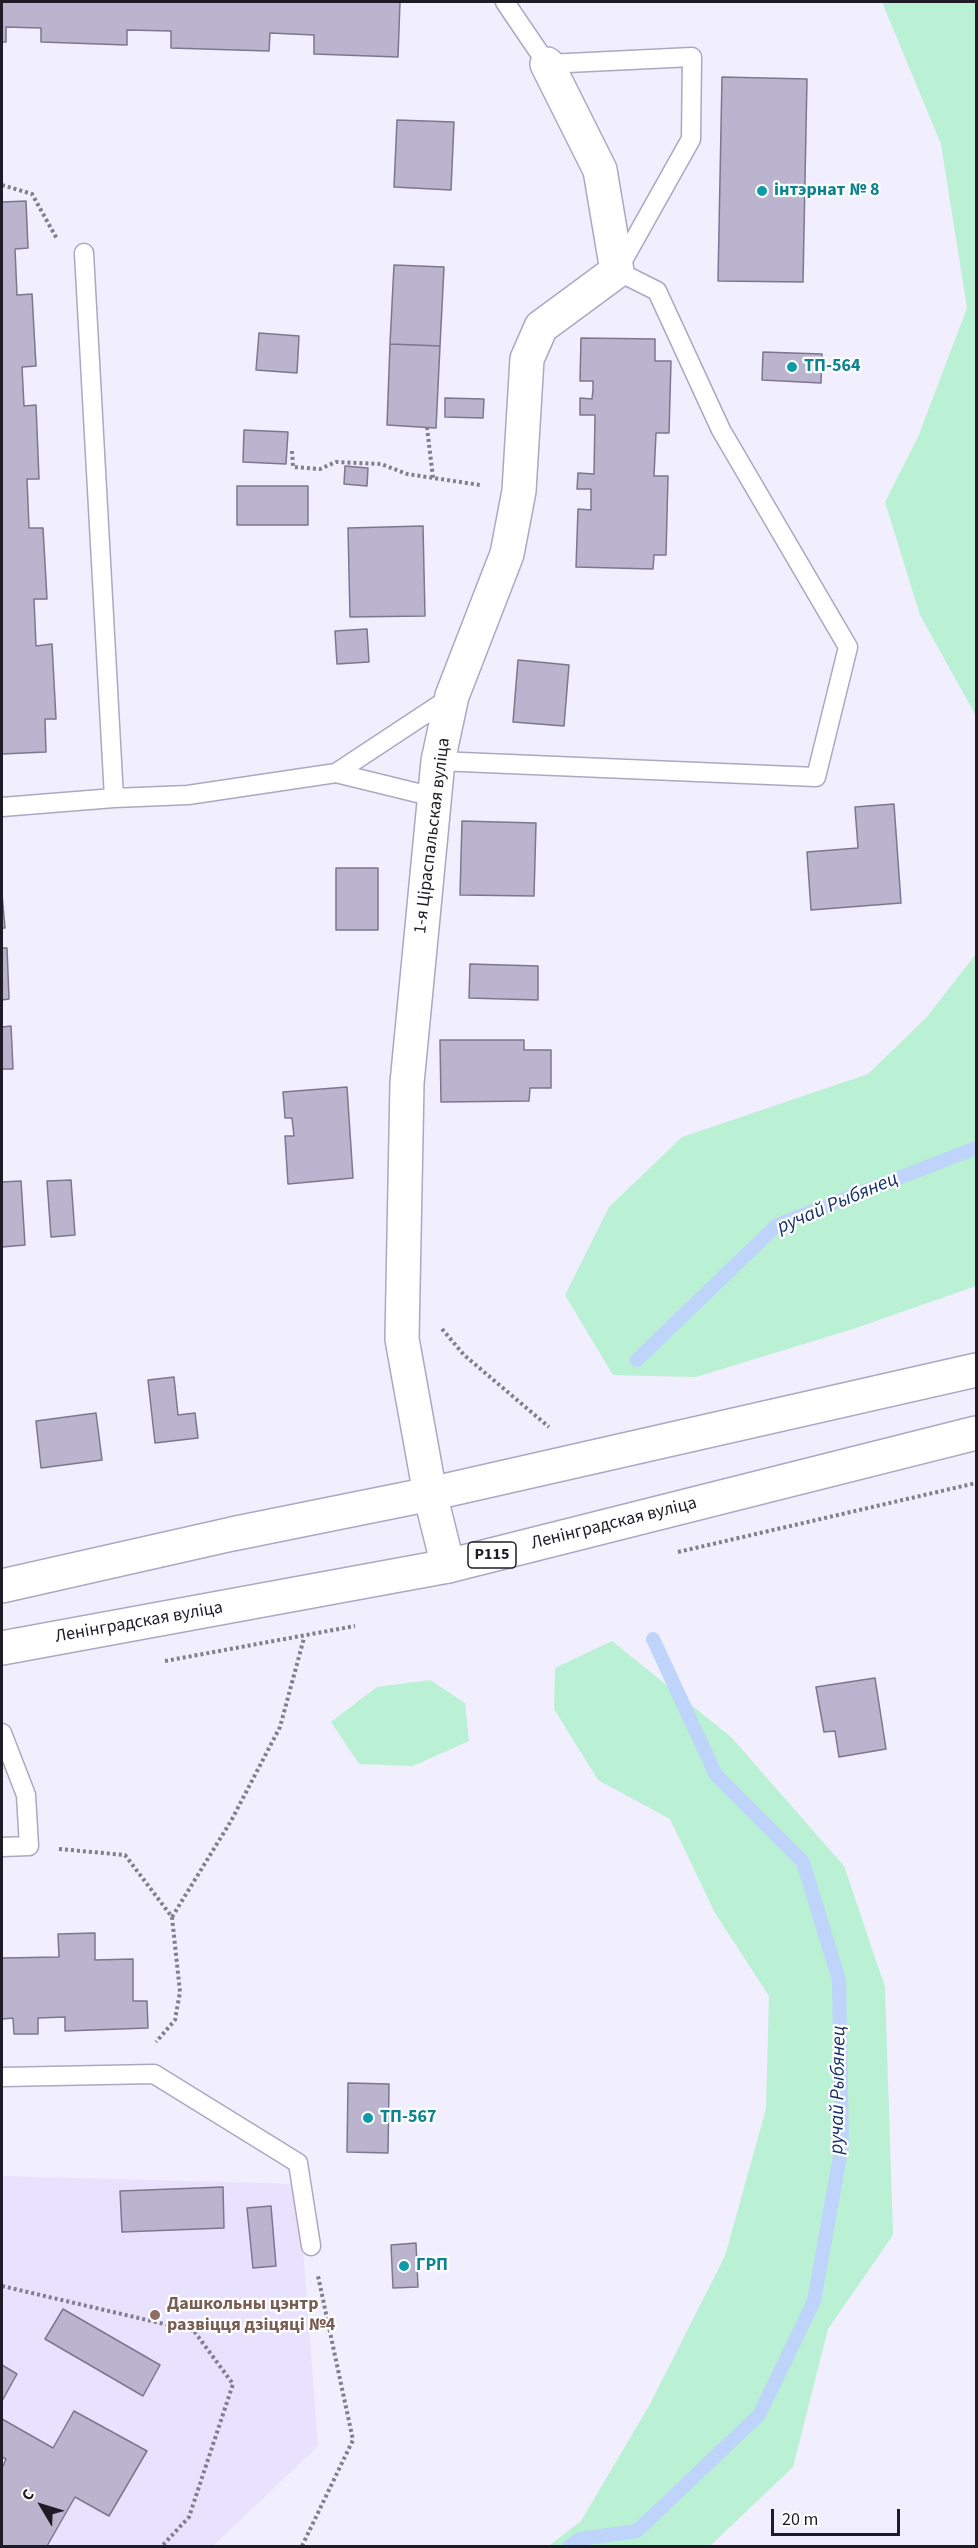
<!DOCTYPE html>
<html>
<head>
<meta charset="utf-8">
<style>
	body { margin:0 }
	#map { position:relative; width:978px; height:2548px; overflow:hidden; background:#f1eefe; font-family:"Source Sans 3",sans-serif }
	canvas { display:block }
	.frame { position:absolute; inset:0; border:3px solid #1e1c26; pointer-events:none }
	.north { position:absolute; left:12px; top:2476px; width:60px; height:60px; -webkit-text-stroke:4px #fff; paint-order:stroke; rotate:308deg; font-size:16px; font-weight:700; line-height:24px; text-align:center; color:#1e1c26 }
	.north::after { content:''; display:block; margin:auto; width:21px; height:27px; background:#1e1c26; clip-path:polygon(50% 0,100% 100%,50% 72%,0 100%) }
	.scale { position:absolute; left:771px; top:2509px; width:129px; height:27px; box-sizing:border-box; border:3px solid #1e1c26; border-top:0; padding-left:8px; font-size:18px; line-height:21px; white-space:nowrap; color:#1e1c26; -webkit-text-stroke:4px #fff; paint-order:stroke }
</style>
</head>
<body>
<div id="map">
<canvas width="978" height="2548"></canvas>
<div class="frame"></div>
<div class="north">С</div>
<div class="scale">20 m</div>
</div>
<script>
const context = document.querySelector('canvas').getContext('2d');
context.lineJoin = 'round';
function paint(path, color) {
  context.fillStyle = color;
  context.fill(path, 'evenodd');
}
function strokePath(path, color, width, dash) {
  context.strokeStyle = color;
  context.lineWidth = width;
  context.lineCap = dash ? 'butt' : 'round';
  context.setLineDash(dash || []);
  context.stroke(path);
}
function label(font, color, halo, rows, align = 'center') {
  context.font = font + ' "Source Sans 3",sans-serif';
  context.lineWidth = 4.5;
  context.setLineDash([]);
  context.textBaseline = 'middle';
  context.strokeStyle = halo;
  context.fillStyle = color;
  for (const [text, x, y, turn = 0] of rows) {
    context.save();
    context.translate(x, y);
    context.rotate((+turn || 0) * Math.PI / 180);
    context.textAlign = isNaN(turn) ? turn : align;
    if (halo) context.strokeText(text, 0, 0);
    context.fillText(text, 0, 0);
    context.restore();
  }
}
paint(new Path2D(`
	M2 2176 298 2184 318 2446 213 2546H2Z`), '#e8e2fe');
paint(new Path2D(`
	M882 2H976V716L920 615 885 502 918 437 967 308 941 144Z
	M976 954V1286L853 1329 696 1377 613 1375 565 1295 609 1207 682 1137 868 1074 926 1018Z
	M612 1641 731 1737 844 1866 885 1987 893 2235 828 2329 793 2467 710 2546H549L581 2521 650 2404 725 2256 766 2109 769 1996 715 1913 670 1819 598 1780 554 1709 555 1668Z
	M430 1680 465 1703 469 1741 413 1766 359 1764 331 1722 377 1687Z`), '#baf0d4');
strokePath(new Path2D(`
	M637 1360 777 1225 976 1148
	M570 2546 580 2539 637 2531 759 2415 814 2301 842 2145 839 1980 803 1862 716 1775 653 1639`), '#bed4fb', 14);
const building = new Path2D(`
	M2 2H400L398 57 314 54V35L270 33 269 51 171 48V31L127 30V45L41 42V28L6 27V42H2Z
	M722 77 807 79 803 282 718 281Z
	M397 120 454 122 451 190 394 187Z
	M26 201 28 248 15 249 17 295 32 294 36 366 22 367 24 406 36 405 39 479H27L29 528H43L47 599H34L36 646 52 644 56 719H45L46 752 2 754V202Z
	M394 265 444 267 440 346 390 344Z
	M259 333 299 336 297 373 256 370Z
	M581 338 655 339V361H671L669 433H656L654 476H668L666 555H654L653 569 576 567 578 509 591 510V489H577L578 473 594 474 595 415H580V398L592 399 593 390V381H580Z
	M390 344 440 346 436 428 387 425Z
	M763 352 822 354 821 383 762 380Z
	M445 398 484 399 483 418 445 417Z
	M244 430 288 432 286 464 243 462Z
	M345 466 368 468 367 486 344 484Z
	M237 486H308V525H237Z
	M423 526 425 616 350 617 348 528Z
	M367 629 369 662 337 664 335 631Z
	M518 660 569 665 564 726 513 722Z
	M894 804 901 903 811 910 807 852 858 848 855 807Z
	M462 821 536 823 534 896 460 895Z
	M336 868H378V930H336Z
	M2 894 5 928H2Z
	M2 948H7L9 999 2 1000Z
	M470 964 538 966V1000L469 998Z
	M11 1026 13 1069H2V1027Z
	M440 1040H524V1050H551V1088H530L529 1101 441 1102Z
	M347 1087 353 1178 288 1184 285 1136H294L292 1118H285L283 1092Z
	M71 1180 75 1235 51 1237 47 1181Z
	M21 1181 25 1245 2 1247V1182Z
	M174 1377 178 1415 195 1413 198 1438 155 1443 148 1380Z
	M96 1413 102 1460 41 1468 36 1421Z
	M875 1678 886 1749 839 1757 835 1731 824 1732 816 1687Z
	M95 1933V1960L133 1959V2001H147L148 2028 65 2031V2017L38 2018V2034H14L13 2018 2 2019V1958L59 1957 58 1934Z
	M348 2083 389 2084 388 2153 347 2152Z
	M223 2187 224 2228 122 2232 120 2191Z
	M271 2206 276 2266 253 2268 247 2208Z
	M416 2243 418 2287 393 2288 391 2245Z
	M63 2309 160 2365 143 2396 45 2339Z
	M2 2365 17 2374 2 2401Z
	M74 2411 147 2451 109 2516 75 2497 47 2546H2V2468L6 2459 2 2457V2419L53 2448Z`);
paint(building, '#bab4ce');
strokePath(building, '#7c778f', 1.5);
const service = new Path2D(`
	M438 761 816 777 848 647 721 430 657 291 617 271 691 139 692 57 547 64 505 2
	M336 773 434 797
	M114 798 188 795 336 773 451 697
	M2 807 114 798 84 253
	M2 1733 26 1795 29 1846 2 1847
	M2 2077 154 2074 298 2163 311 2246`);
const minor = new Path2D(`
	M448 1566 430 1494 402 1339 407 1083 438 761 452 696 507 554 519 491 527 359 541 327 617 271 600 170 547 64`);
const primary = new Path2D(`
	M2 1586 232 1534 430 1494 976 1370
	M2 1648 448 1566 976 1433`);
strokePath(service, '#ada7c1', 21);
strokePath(minor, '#ada7c1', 36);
strokePath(primary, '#ada7c1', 36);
strokePath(new Path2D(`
	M2 185 32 194 57 239
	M427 427 433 478
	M292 451 293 467 320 469 336 462 381 464 407 474 480 485
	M442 1329 464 1355 549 1427
	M678 1552 976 1483
	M165 1661 355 1626
	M59 1849 125 1855 172 1917 180 1992 175 2020 156 2042
	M172 1917 231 1821 280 1727 304 1638
	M2 2286 194 2331 233 2384 189 2517 162 2546
	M302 2546 353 2440 318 2276`), '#827f8c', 4, [3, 3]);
strokePath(service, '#fff', 18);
strokePath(minor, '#fff', 33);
strokePath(primary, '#fff', 33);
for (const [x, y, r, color] of [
	[762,191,6,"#0f9aa8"],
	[792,367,6,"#0f9aa8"],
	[368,2118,6,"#0f9aa8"],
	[404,2266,6,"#0f9aa8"],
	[155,2315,6,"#8d6e63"]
]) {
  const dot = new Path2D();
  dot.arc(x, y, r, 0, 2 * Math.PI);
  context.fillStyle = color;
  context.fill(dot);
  strokePath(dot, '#fff', 2);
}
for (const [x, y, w] of [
	[492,1555,48]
]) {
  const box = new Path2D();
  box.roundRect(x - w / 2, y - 13, w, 26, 4.5);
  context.fillStyle = '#fff';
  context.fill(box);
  strokePath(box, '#1e1c26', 1.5);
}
label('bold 16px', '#1e1c26', null, [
	["Р115",492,1555]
]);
label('bold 18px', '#0d838f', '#fff', [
	["інтэрнат № 8",774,191],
	["ТП-564",804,367],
	["ТП-567",380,2118],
	["ГРП",416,2266]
], 'left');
label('18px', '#1e1c26', '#fff', [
	["1-я Ціраспальская вуліца",433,836,-83],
	["Ленінградская вуліца",614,1524,-14],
	["Ленінградская вуліца",139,1623,-10]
]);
label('bold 18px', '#785e54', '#fff', [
	["Дашкольны цэнтр",167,2305],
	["развіцця дзіцяці №4",167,2326]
], 'left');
label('italic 20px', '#16316a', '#fff', [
	["ручай Рыбянец",838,1204,-23],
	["ручай Рыбянец",839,2090,-89]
]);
</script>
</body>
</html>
